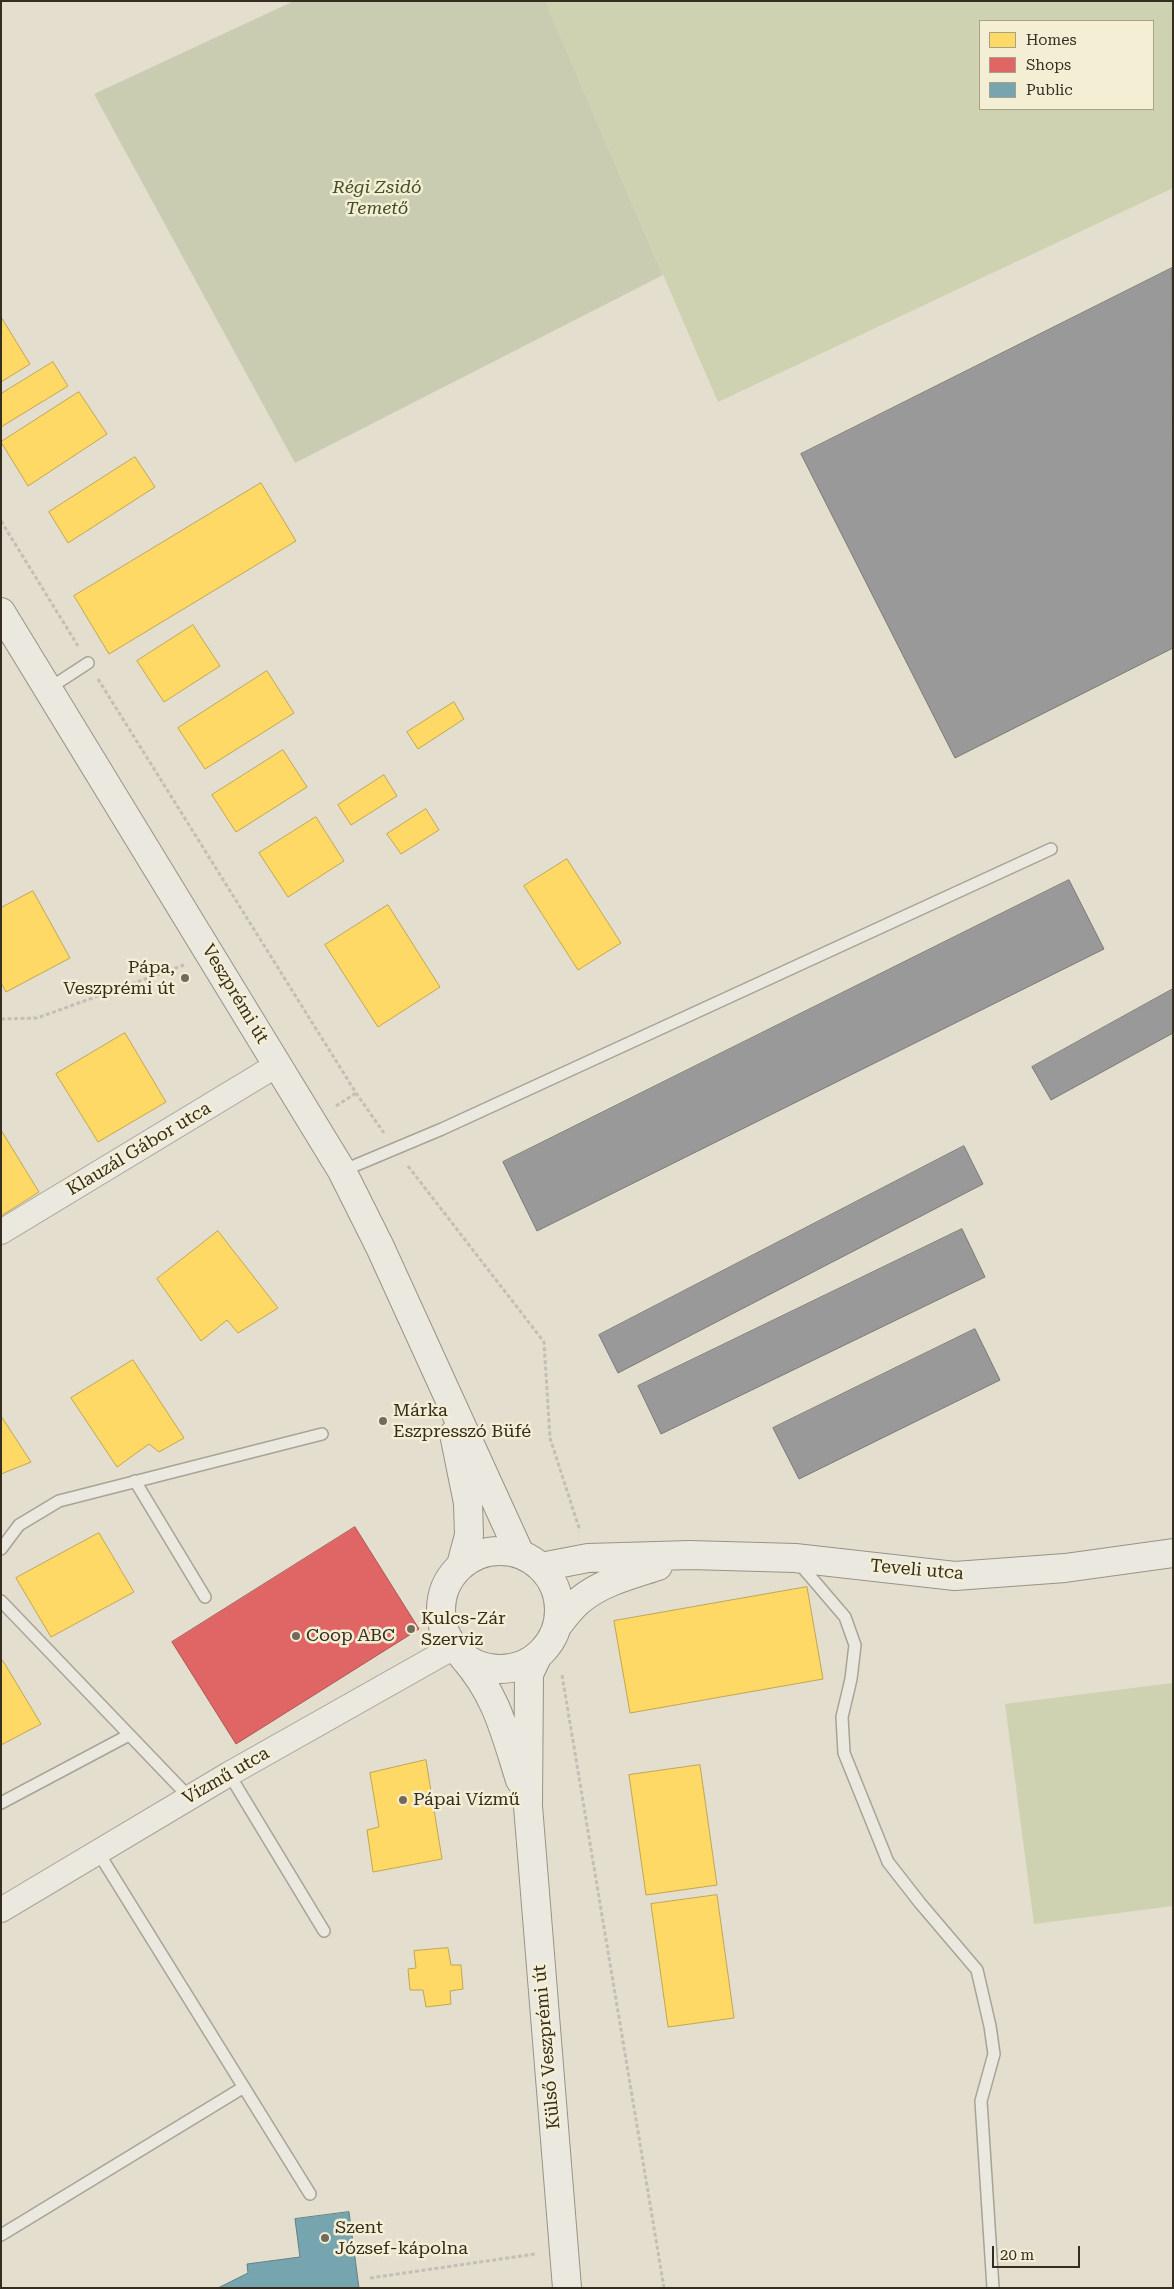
<!DOCTYPE html>
<html>
<head>
<meta charset="utf-8">
<style>
	body { margin:0 }
	#map { position:relative; width:1174px; height:2289px; overflow:hidden; background:#e3decd; font-family:"Roboto Serif",serif }
	canvas { display:block }
	.frame { position:absolute; inset:0; border:2px solid #352d1f; pointer-events:none }
	.legend { position:absolute; left:979px; top:20px; width:175px; height:90px; box-sizing:border-box; background:#f3eed4; border:1px solid #a7a18c; margin:0; padding:6px 9px; list-style:none; font-size:15px; color:#352d1f }
	.legend li { display:flex; align-items:center; gap:10px; height:25px }
	.legend b { width:25px; border:1px solid #a7a18c }
	.scale { position:absolute; left:992px; top:2246px; width:88px; height:22px; box-sizing:border-box; border:2px solid #352d1f; border-top:0; padding-left:6px; font-size:15px; line-height:18px; white-space:nowrap; color:#352d1f; -webkit-text-stroke:4px #f3eed4; paint-order:stroke }
</style>
</head>
<body>
<div id="map">
<canvas width="1174" height="2289"></canvas>
<div class="frame"></div>
<ul class="legend">
<li><b style="height:14px;background:#ffd966"></b>Homes</li>
<li><b style="height:14px;background:#e06666"></b>Shops</li>
<li><b style="height:14px;background:#76a5af"></b>Public</li>
</ul>
<div class="scale">20 m</div>
</div>
<script>
const context = document.querySelector('canvas').getContext('2d');
context.lineJoin = 'round';
function paint(path, color) {
  context.fillStyle = color;
  context.fill(path, 'evenodd');
}
function strokePath(path, color, width, dash) {
  context.strokeStyle = color;
  context.lineWidth = width;
  context.lineCap = dash ? 'butt' : 'round';
  context.setLineDash(dash || []);
  context.stroke(path);
}
function label(font, color, halo, rows, align = 'center') {
  context.font = font + ' "Roboto Serif",serif';
  context.lineWidth = 5;
  context.setLineDash([]);
  context.textBaseline = 'middle';
  context.strokeStyle = halo;
  context.fillStyle = color;
  for (const [text, x, y, turn = 0] of rows) {
    context.save();
    context.translate(x, y);
    context.rotate((+turn || 0) * Math.PI / 180);
    context.textAlign = isNaN(turn) ? turn : align;
    if (halo) context.strokeText(text, 0, 0);
    context.fillText(text, 0, 0);
    context.restore();
  }
}
paint(new Path2D(`
	M545 1H1173V188L718 402ZM980 21H1153V109H980Z
	M1173 1683V1906L1034 1924 1005 1704Z`), '#ced2b1');
paint(new Path2D(`
	M294 1H545L663 275 295 463 94 94Z`), '#c9ccb0');
const homes = new Path2D(`
	M1 317 30 364 1 382Z
	M53 362 68 386 1 427V394Z
	M79 392 107 434 28 486 1 442Z
	M135 457 155 487 68 543 49 512Z
	M261 483 296 541 109 654 74 596Z
	M193 625 220 666 164 702 137 661Z
	M267 671 294 713 205 769 178 728Z
	M454 702 464 719 418 749 407 732Z
	M283 750 307 787 236 832 212 795Z
	M384 775 397 796 351 825 338 805Z
	M426 809 439 830 401 854 387 834Z
	M316 817 344 861 288 897 259 853Z
	M567 859 621 943 578 970 524 886Z
	M33 891 70 958 6 992 1 983V908Z
	M388 905 440 987 378 1027 325 945Z
	M125 1033 166 1102 98 1142 56 1074Z
	M1 1130 39 1192 1 1216Z
	M218 1231 278 1308 238 1333 227 1320 201 1341 157 1279Z
	M133 1360 184 1438 159 1452 149 1444 117 1467 71 1398Z
	M1 1416 31 1462 1 1474Z
	M99 1533 134 1592 51 1637 16 1578Z
	M807 1587 823 1679 630 1713 614 1621Z
	M3 1661 41 1724 1 1745V1662Z
	M426 1760 442 1859 373 1872 367 1830 379 1827 370 1773Z
	M700 1765 717 1885 646 1895 629 1775Z
	M717 1895 734 2018 668 2027 651 1904Z
	M448 1948 451 1965H461L463 1989 450 1991 451 2004 426 2007 423 1990H410L408 1969 416 1968 414 1951Z`);
paint(homes, '#ffd966');
strokePath(homes, '#c2a551', 1);
const shops = new Path2D(`
	M355 1527 419 1629 236 1744 172 1642Z`);
paint(shops, '#e06666');
strokePath(shops, '#ad5551', 1);
const public = new Path2D(`
	M349 2212 359 2288H218L248 2273 247 2264 300 2257 295 2219Z`);
paint(public, '#76a5af');
strokePath(public, '#628184', 1);
const industry = new Path2D(`
	M1172 268 1173 648 955 758 801 454Z
	M1069 880 1104 949 537 1231 503 1162Z
	M1173 989V1033L1051 1100 1032 1067Z
	M964 1146 983 1184 618 1373 599 1335Z
	M962 1229 985 1277 661 1434 638 1386Z
	M975 1329 1000 1380 799 1479 773 1428Z`);
paint(industry, '#999');
strokePath(industry, '#7b7974', 1);
const lane = new Path2D(`
	M48 689 88 663
	M342 1171 442 1129 1051 849
	M135 1481 205 1597
	M1 1549 19 1525 59 1501 322 1434
	M798 1562 845 1617 855 1645 851 1679 842 1717 844 1753 888 1862 920 1903 977 1970 990 2026 994 2054 981 2101 993 2288
	M1 1601 189 1797
	M229 1774 324 1931
	M1 1803 129 1735
	M98 1852 310 2194
	M1 2235 244 2087`);
const street = new Path2D(`
	M1 1232 277 1065
	M1 1910 229 1774 454 1647`);
const secondary = new Path2D(`
	M1 612 342 1171 380 1247 520 1554
	M454 1434 468 1503 469 1535 461 1565
	M441 1610a59 59 0 1 1 118 0a59 59 0 1 1-118 0Z
	M541 1567 588 1558 690 1555 795 1558 955 1576 1065 1568 1173 1553
	M558 1625C564 1617 571 1608 579 1601 601 1582 631 1575 658 1566
	M463 1657C497 1695 505 1733 520 1780
	M537 1657 529 1674 528 1806 567 2288`);
strokePath(lane, '#a8a397', 14);
strokePath(street, '#a8a397', 26);
strokePath(secondary, '#989386', 30);
strokePath(new Path2D(`
	M1 521 78 646
	M98 679 356 1093 384 1133
	M1 1019 37 1018 184 965
	M336 1106 356 1093
	M408 1166 544 1342 550 1438 580 1531
	M562 1675 664 2288
	M370 2278 535 2254`), '#c3bfb6', 3, [4, 2.5]);
strokePath(lane, '#ebe8df', 11);
strokePath(street, '#ebe8df', 24);
strokePath(secondary, '#ebe8df', 28);
for (const [x, y, r, color] of [
	[185,978,5,"#726b5c"],
	[383,1421,5,"#726b5c"],
	[411,1629,5,"#726b5c"],
	[296,1636,5,"#726b5c"],
	[403,1800,5,"#726b5c"],
	[325,2238,5,"#726b5c"]
]) {
  const dot = new Path2D();
  dot.arc(x, y, r, 0, 2 * Math.PI);
  context.fillStyle = color;
  context.fill(dot);
  strokePath(dot, '#f3eed4', 2);
}
label('italic 18px', '#415027', '#f3eed4', [
	["Régi Zsidó",377,188],
	["Temető",377,209]
]);
label('18px', '#352d1f', '#f3eed4', [
	["Pápa,",175,968,"right"],
	["Veszprémi út",175,989,"right"],
	["Márka",393,1411],
	["Eszpresszó Büfé",393,1432],
	["Kulcs-Zár",421,1619],
	["Szerviz",421,1640],
	["Coop ABC",306,1636],
	["Pápai Vízmű",413,1800],
	["Szent",335,2228],
	["József-kápolna",335,2249]
], 'left');
label('18px', '#352d1f', '#f3eed4', [
	["Veszprémi út",235,994,59],
	["Klauzál Gábor utca",139,1149,-31],
	["Teveli utca",917,1570,5],
	["Vízmű utca",226,1776,-30],
	["Külső Veszprémi út",547,2047,-95]
]);
</script>
</body>
</html>
